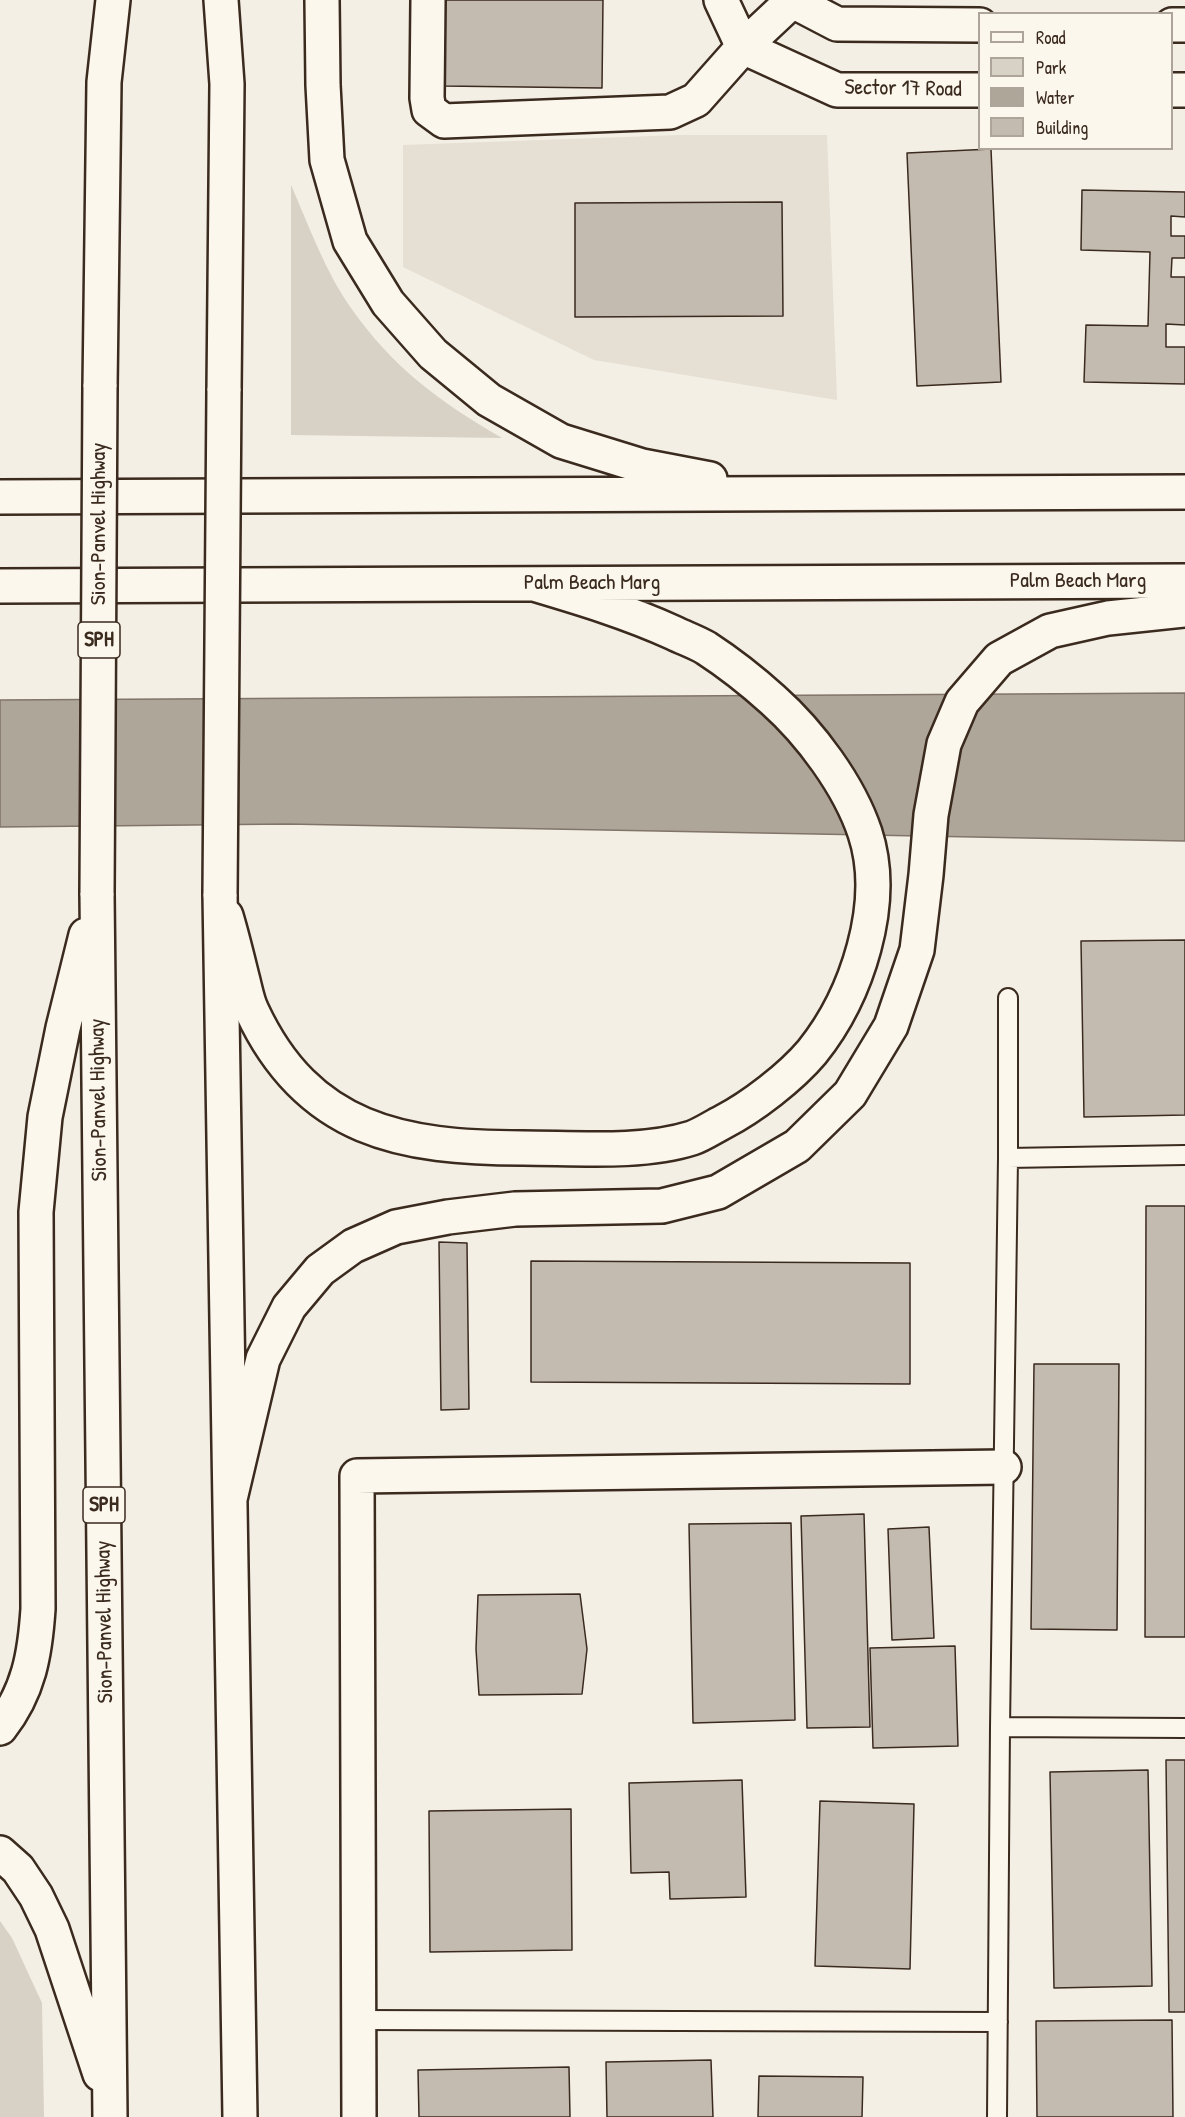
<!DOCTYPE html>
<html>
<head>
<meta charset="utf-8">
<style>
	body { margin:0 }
	#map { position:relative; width:1185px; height:2117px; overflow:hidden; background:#f3efe4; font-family:"Patrick Hand",sans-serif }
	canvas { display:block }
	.legend { position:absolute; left:978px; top:12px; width:195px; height:138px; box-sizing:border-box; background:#fbf7ec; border:2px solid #aea59a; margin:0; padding:8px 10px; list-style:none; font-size:18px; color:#3b2a1e }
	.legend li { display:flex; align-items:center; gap:12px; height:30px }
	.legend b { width:30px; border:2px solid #aea59a }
</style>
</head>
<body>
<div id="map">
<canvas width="1185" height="2117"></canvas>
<ul class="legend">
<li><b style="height:8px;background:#fbf7ec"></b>Road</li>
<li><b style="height:16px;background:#d8d1c6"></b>Park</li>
<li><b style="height:16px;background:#afa69a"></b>Water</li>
<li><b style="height:16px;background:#c3bbb0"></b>Building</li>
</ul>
</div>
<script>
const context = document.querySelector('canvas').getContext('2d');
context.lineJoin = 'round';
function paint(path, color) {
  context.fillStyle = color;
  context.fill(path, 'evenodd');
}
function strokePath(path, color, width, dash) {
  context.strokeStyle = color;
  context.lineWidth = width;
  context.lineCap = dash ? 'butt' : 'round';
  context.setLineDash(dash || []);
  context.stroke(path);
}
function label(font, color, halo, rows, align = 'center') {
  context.font = font + ' "Patrick Hand",sans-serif';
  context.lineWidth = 6;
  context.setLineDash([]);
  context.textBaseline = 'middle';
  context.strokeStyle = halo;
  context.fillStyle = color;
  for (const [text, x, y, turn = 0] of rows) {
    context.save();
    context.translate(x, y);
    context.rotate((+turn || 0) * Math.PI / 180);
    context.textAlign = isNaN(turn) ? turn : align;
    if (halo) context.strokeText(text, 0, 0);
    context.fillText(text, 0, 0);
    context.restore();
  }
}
paint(new Path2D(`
	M680 135H827L837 400 594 360 403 267V145Z`), '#e5dfd4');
paint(new Path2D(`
	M291 185C309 226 325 271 351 308 393 368 440 402 502 438L291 435Z
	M0 1921 12 1938 42 2003 44 2117H0Z`), '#d8d1c6');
const water = new Path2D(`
	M1185 693V841L287 824 0 827V700Z`);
paint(water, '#afa69a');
strokePath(water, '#817468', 1.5);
const building = new Path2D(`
	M445 0H603L602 88 443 86Z
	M991 149 1001 382 917 386 907 153Z
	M1082 190 1185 192V217L1171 216V236H1185V258H1172L1171 277H1185V325L1166 324V347H1185V384L1084 382 1086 325 1148 326 1150 252 1081 250Z
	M782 202 783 316 575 317V203Z
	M1185 940V1115L1084 1117 1081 941Z
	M1146 1206H1185V1637H1145Z
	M439 1242 467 1243 469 1409 441 1410Z
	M531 1261 910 1263V1384L531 1382Z
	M1034 1364H1119L1117 1630 1031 1629Z
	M864 1514 870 1727 807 1728 801 1516Z
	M791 1523 795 1720 693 1723 689 1524Z
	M929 1527 934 1638 892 1640 888 1529Z
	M580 1594 587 1649 582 1694 479 1695 476 1649 478 1595Z
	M955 1646 958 1746 873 1748 870 1648Z
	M1166 1760H1185V2012H1169Z
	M1148 1770 1152 1986 1054 1988 1050 1772Z
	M742 1780 746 1897 670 1899 669 1872 631 1873 629 1783Z
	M820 1801 914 1804 910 1969 815 1966Z
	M571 1809 572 1950 430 1952 429 1811Z
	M1172 2020 1173 2117H1037L1036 2021Z
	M711 2060 713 2117H607L606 2062Z
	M569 2067 570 2117H419L418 2070Z
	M759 2076 863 2077 862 2117H758Z`);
paint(building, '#c3bbb0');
strokePath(building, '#3b2a1e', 1.5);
const lane = new Path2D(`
	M1008 1158V998
	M1000 1727 1008 1158 1185 1155
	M359 2020 998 2022
	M997 2117 1000 1727 1185 1728`);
const street = new Path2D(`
	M428 0 427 98 429 110 444 121 670 112 696 100 743 47 792 1
	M721 0 743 47 837 90H980
	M791 0 837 24 980 25
	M1172 25H1185
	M1172 90H1185
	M359 2117 357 1476 1004 1467`);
const primary = new Path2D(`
	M322 0 323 85 327 160 350 241 388 303 433 354 489 400 561 441 642 466 710 479
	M0 497 1185 492
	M0 586 1185 581
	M226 916C232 936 237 957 242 977 245 988 247 1001 252 1011 308 1131 402 1148 523 1148 575 1148 642 1154 692 1138 703 1134 713 1127 723 1122 752 1107 791 1077 812 1052 857 996 888 903 865 833 849 785 810 733 773 700 752 681 729 663 706 648 696 642 684 638 674 633 628 612 581 598 534 584`);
const highway = new Path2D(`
	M221 0 227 84 224 391
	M100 387 104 82 113 0
	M97 893 110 2117
	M220 894 240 2117
	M230 1499 263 1359 289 1307 320 1270 353 1246 396 1227 448 1217 515 1209 662 1206 718 1192 797 1146 850 1094 891 1026 917 950 926 875 931 815 944 744 962 702 999 659 1050 631 1108 618 1185 610
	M0 1728C29 1691 35 1654 38 1609L36 1212 45 1117 63 1028 86 935
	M0 1853 18 1869 36 1896 52 1929 100 2074`);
strokePath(lane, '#3b2a1e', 22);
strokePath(street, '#3b2a1e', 38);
strokePath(primary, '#3b2a1e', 38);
strokePath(highway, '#3b2a1e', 38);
strokePath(lane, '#fbf7ec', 18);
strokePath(street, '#fbf7ec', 33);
strokePath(primary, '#fbf7ec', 33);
strokePath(highway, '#fbf7ec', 33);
const highwayBridge = new Path2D(`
	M97 893 100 387
	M220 894 224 391`);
strokePath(highwayBridge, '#3b2a1e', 38, []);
strokePath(highwayBridge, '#fbf7ec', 33);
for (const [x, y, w] of [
	[99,640,42],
	[104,1505,42]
]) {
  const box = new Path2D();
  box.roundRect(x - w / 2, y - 18, w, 36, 4.5);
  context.fillStyle = '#fbf7ec';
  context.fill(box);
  strokePath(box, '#3b2a1e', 1.5);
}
label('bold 21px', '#3b2a1e', null, [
	["SPH",99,640],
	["SPH",104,1505]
]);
label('22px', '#3b2a1e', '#fbf7ec', [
	["Sector 17 Road",903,89,1],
	["Sion-Panvel Highway",99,524,-90],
	["Palm Beach Marg",1078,581],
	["Palm Beach Marg",592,583],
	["Sion-Panvel Highway",99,1100,-91],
	["Sion-Panvel Highway",105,1622,-91]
]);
</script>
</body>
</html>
